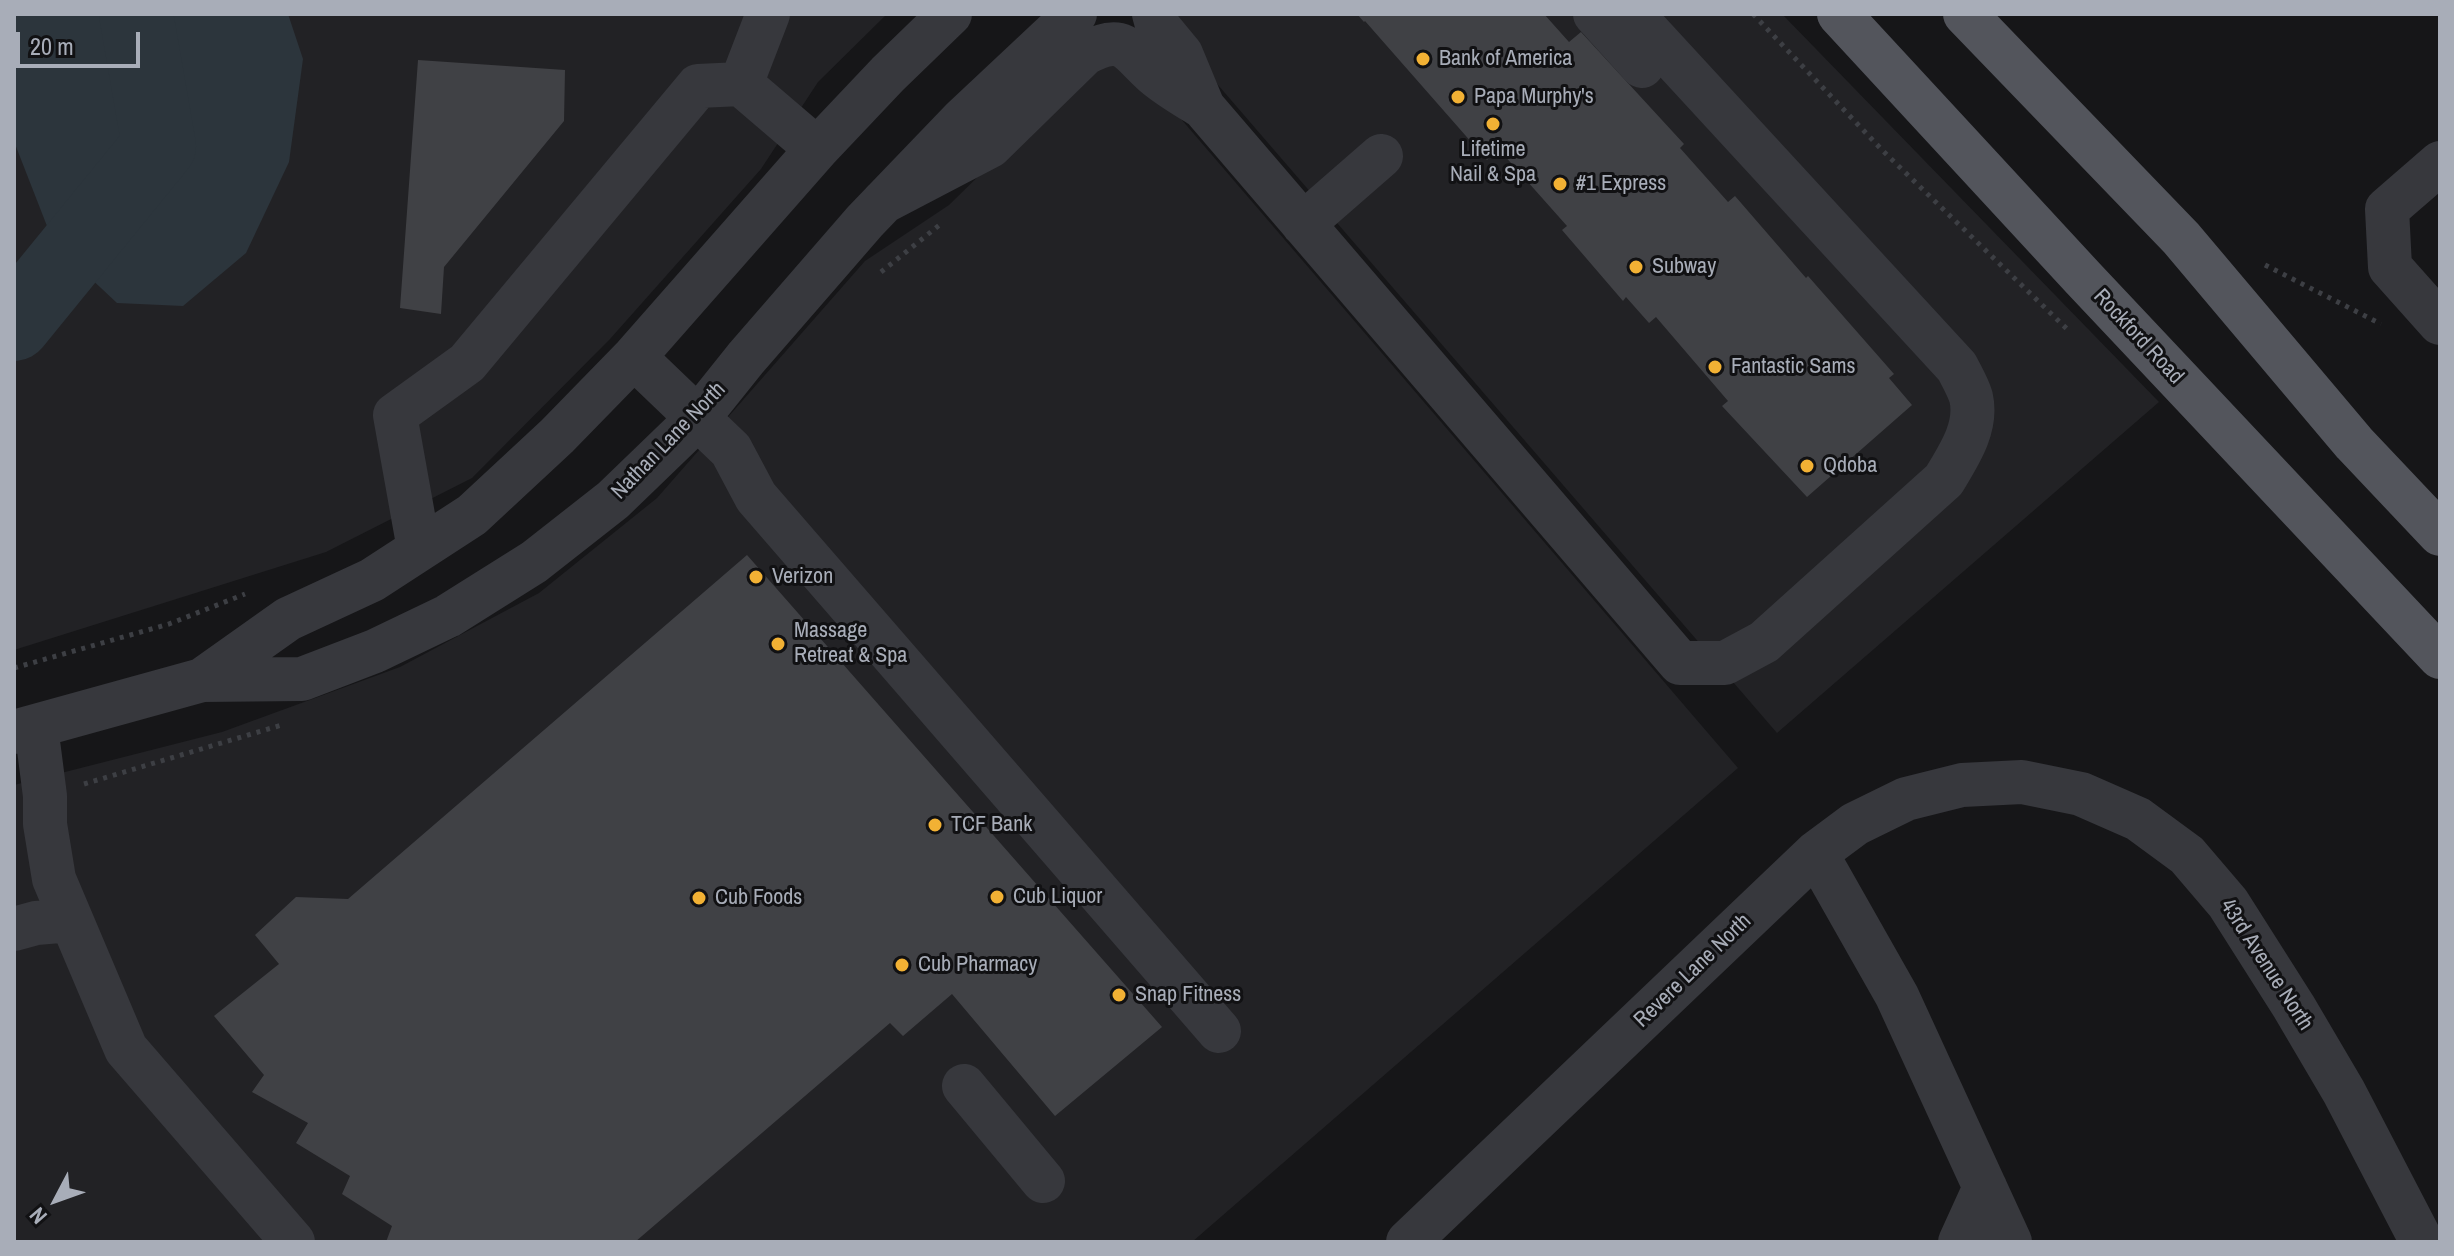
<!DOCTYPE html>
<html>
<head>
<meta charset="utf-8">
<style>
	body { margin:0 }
	#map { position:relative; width:2454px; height:1256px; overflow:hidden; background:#161618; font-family:"Archivo Narrow",sans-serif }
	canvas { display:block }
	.frame { position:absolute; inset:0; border:16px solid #a8adb8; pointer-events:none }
	.north { position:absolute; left:16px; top:1160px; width:80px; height:80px; -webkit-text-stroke:6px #111113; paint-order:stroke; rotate:229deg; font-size:22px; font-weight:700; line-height:32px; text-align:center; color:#a8adb8 }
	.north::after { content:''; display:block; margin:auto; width:28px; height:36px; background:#a8adb8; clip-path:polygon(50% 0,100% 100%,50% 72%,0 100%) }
	.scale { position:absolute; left:16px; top:32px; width:124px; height:36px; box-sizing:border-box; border:4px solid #a8adb8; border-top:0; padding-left:10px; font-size:24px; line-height:28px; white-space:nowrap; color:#a8adb8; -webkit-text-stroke:6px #111113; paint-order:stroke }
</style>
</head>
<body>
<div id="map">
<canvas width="2454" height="1256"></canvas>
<div class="frame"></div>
<div class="north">N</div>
<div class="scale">20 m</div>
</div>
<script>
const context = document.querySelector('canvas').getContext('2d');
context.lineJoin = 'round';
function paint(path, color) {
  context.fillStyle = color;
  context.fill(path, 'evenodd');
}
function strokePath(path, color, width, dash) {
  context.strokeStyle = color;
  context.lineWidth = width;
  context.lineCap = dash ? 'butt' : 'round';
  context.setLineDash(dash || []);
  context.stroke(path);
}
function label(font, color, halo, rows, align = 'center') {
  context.font = font + ' "Archivo Narrow",sans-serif';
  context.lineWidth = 6;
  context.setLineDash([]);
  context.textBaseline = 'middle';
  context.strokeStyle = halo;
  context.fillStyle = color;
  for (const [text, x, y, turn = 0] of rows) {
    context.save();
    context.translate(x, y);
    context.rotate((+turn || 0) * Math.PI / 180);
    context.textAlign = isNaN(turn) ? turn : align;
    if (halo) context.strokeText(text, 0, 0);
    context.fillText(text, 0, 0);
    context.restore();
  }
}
paint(new Path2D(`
	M14 14H887L818 82 761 169 610 339 472 478 326 552 14 650Z
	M1169 14H1782L2159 402 1777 733 1168 27Z
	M1100 57 1139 70 1738 768 1192 1242H14V785L222 732 400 667 539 593 657 498 865 261 949 205Z`), '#222225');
paint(new Path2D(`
	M14 14H288L303 59 289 162 246 253 183 306 117 303 54 244 15 144Z`), '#2c353c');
strokePath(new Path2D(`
	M14 324 159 146 136 14`), '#2c353c', 74);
paint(new Path2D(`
	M1357 14H1544L1569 42 1581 32 1684 144 1680 148 1728 202 1735 196 1806 278 1808 276 1894 374 1889 378 1912 405 1807 497 1722 406 1728 401 1656 317 1649 323 1626 297 1623 301 1562 230 1567 226 1495 145 1489 150 1492 155 1487 160 1365 21 1364 22Z
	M418 60 565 70 564 121 444 267 441 314 400 308Z
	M747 555 1162 1027 1055 1116 952 994 903 1036 890 1023 635 1242H386L392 1226 342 1194 350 1176 296 1143 308 1123 252 1092 264 1075 214 1016 279 964 255 935 296 897 348 899Z`), '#404145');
strokePath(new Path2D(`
	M1753 14 1883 151 2068 330
	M2265 265 2381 324
	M881 272 942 223
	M14 668 169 624 245 594
	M84 784 285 724`), '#3d3f44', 5, [4, 6]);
strokePath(new Path2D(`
	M768 14 741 84 817 149
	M1154 14 1157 25 1181 54 1203 107
	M1595 14 1642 66
	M2440 163 2387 209 2390 267 2440 323
	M883 202 990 146 1084 54C1124 32 1127 50 1154 74 1169 87 1187 97 1203 107L1680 663H1725L1764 642 1944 480C1959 455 1978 427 1971 397 1968 387 1962 377 1957 367L1632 14
	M1303 224 1381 156
	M634 357 731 450 756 497 1219 1031
	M419 549 395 415 467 363 698 86 741 84
	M202 680 288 619 372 580 472 515 557 436 634 357 817 149 888 74 950 14
	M36 726 45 796V824L54 879 126 1049 293 1242
	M14 732 202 680 302 679 375 651 448 616 534 562 613 500 698 418 746 358 865 221 963 119 1075 14
	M1816 853 1897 996 2010 1242
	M14 929 36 923 71 920
	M964 1086 1043 1181
	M1408 1242 1816 853 1855 824 1906 799 1962 785 2022 782 2081 794 2138 819 2187 855 2228 903 2294 1007 2344 1092 2422 1242
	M1960 1242 1985 1187`), '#37383d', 44);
strokePath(new Path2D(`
	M1839 14 2083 278 2440 657
	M1965 14 2181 238 2354 443 2440 534`), '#53555c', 44);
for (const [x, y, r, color] of [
	[1423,59,8,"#f2b134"],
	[1458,97,8,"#f2b134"],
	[1493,124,8,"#f2b134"],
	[1560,184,8,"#f2b134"],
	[1636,267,8,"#f2b134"],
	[1715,367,8,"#f2b134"],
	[1807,466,8,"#f2b134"],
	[756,577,8,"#f2b134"],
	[778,644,8,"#f2b134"],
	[935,825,8,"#f2b134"],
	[997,897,8,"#f2b134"],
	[699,898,8,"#f2b134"],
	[902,965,8,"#f2b134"],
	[1119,995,8,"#f2b134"]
]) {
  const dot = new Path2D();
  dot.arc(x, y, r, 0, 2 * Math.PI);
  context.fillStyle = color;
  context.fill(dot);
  strokePath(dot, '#111113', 3);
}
label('22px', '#a8adb8', '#111113', [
	["Bank of America",1439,59],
	["Papa Murphy's",1474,97],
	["Lifetime",1493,150,"center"],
	["Nail & Spa",1493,175,"center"],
	["#1 Express",1576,184],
	["Subway",1652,267],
	["Fantastic Sams",1731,367],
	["Qdoba",1823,466],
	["Verizon",772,577],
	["Massage",794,631],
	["Retreat & Spa",794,656],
	["TCF Bank",951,825],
	["Cub Liquor",1013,897],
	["Cub Foods",715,898],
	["Cub Pharmacy",918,965],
	["Snap Fitness",1135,995]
], 'left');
label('22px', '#a8adb8', '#111113', [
	["Rockford Road",2138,337,47],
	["Nathan Lane North",669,441,-46],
	["43rd Avenue North",2266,965,57],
	["Revere Lane North",1693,971,-44]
]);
</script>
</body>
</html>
